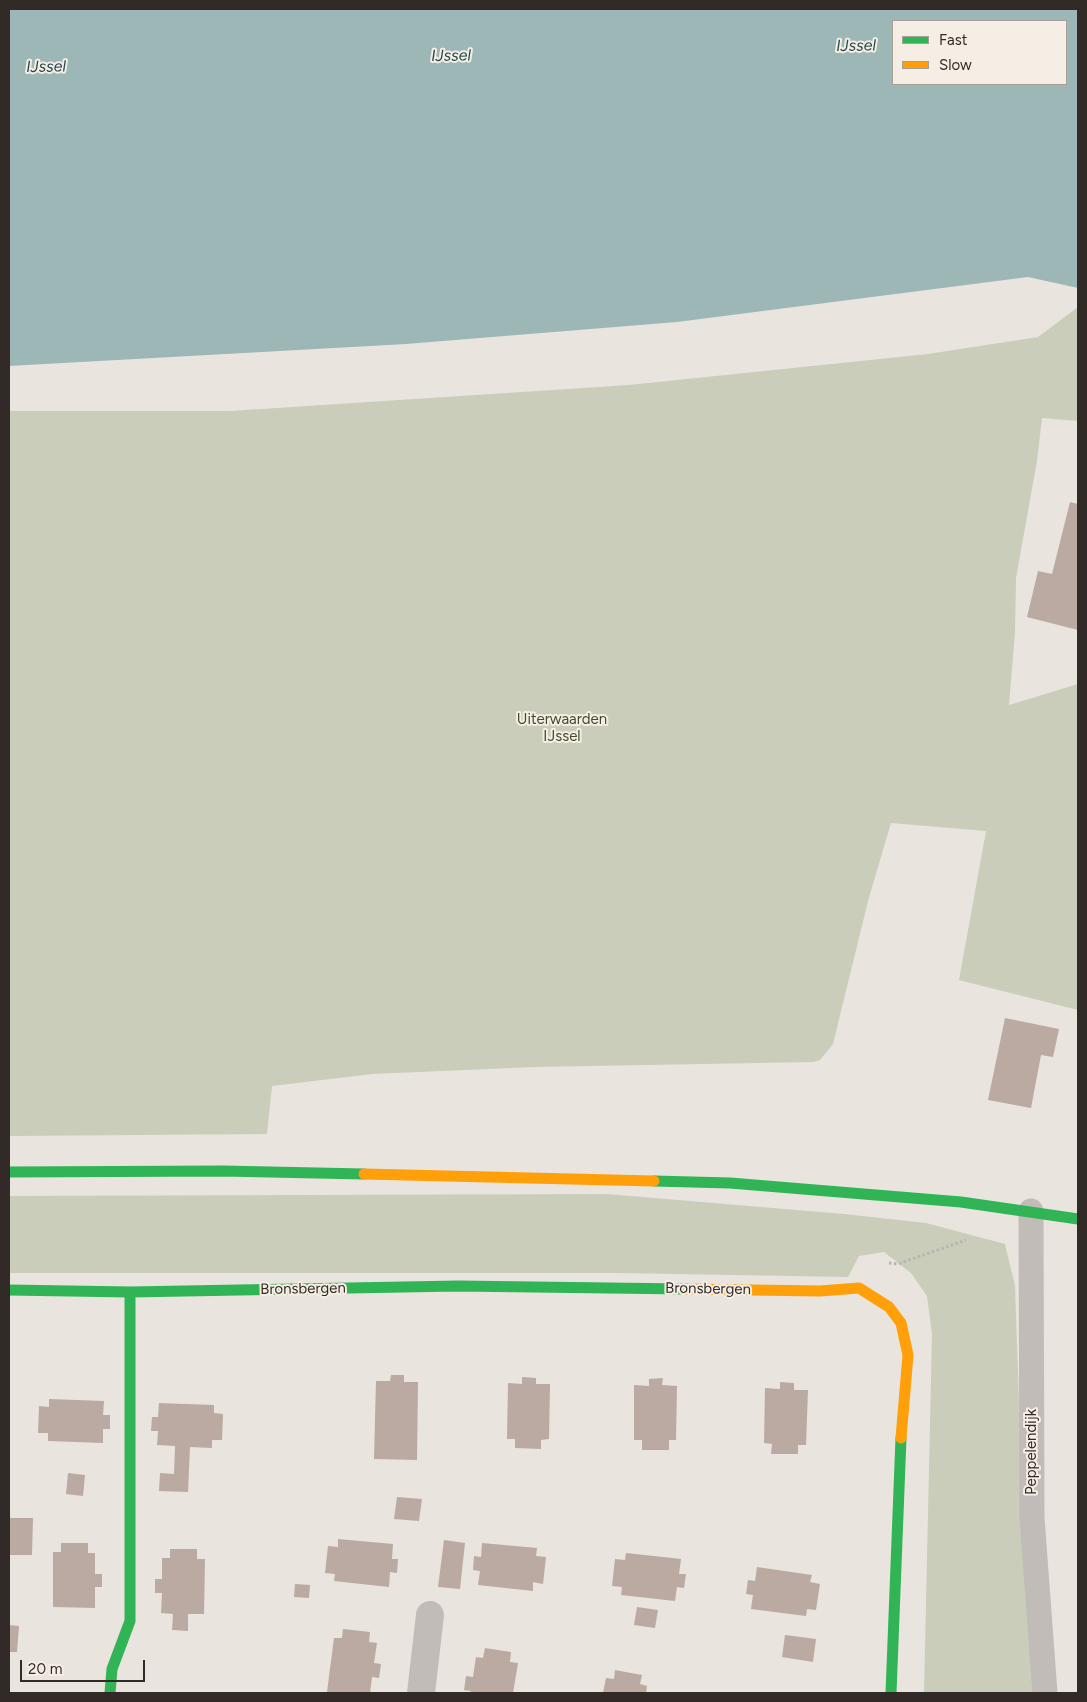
<!DOCTYPE html>
<html>
<head>
<meta charset="utf-8">
<style>
	body { margin:0 }
	#map { position:relative; width:1087px; height:1702px; overflow:hidden; background:#e9e4de; font-family:Figtree,sans-serif }
	canvas { display:block }
	.frame { position:absolute; inset:0; border:10px solid #312a27; pointer-events:none }
	.legend { position:absolute; left:892px; top:20px; width:175px; height:65px; box-sizing:border-box; background:#f6eee5; border:1px solid #a7a099; margin:0; padding:6px 9px; list-style:none; font-size:15px; color:#312a27 }
	.legend li { display:flex; align-items:center; gap:10px; height:25px }
	.legend b { width:25px; border:1px solid #a7a099 }
	.scale { position:absolute; left:20px; top:1660px; width:125px; height:22px; box-sizing:border-box; border:2px solid #312a27; border-top:0; padding-left:6px; font-size:15px; line-height:18px; white-space:nowrap; color:#312a27; -webkit-text-stroke:4px #f6eee5; paint-order:stroke }
</style>
</head>
<body>
<div id="map">
<canvas width="1087" height="1702"></canvas>
<div class="frame"></div>
<ul class="legend">
<li><b style="height:6px;background:#30b455"></b>Fast</li>
<li><b style="height:6px;background:#ff9f0a"></b>Slow</li>
</ul>
<div class="scale">20 m</div>
</div>
<script>
const context = document.querySelector('canvas').getContext('2d');
context.lineJoin = 'round';
function paint(path, color) {
  context.fillStyle = color;
  context.fill(path, 'evenodd');
}
function strokePath(path, color, width, dash) {
  context.strokeStyle = color;
  context.lineWidth = width;
  context.lineCap = dash ? 'butt' : 'round';
  context.setLineDash(dash || []);
  context.stroke(path);
}
function label(font, color, halo, rows, align = 'center') {
  context.font = font + ' Figtree,sans-serif';
  context.lineWidth = 4;
  context.setLineDash([]);
  context.textBaseline = 'middle';
  context.strokeStyle = halo;
  context.fillStyle = color;
  for (const [text, x, y, turn = 0] of rows) {
    context.save();
    context.translate(x, y);
    context.rotate((+turn || 0) * Math.PI / 180);
    context.textAlign = isNaN(turn) ? turn : align;
    if (halo) context.strokeText(text, 0, 0);
    context.fillText(text, 0, 0);
    context.restore();
  }
}
paint(new Path2D(`
	M1078 307V421L1042 418 1037 461 1016 578 1015 632 1009 705 1078 684V1010L959 980 986 831 891 823 868 901 833 1044 820 1060 813 1062 535 1067 372 1074 272 1086 267 1134 9 1136V411H231L629 385 928 354 1038 337Z
	M607 1194 844 1214 926 1223 1005 1244 1015 1286 1023 1518 1036 1693H924L932 1334 927 1296 911 1273 884 1252 859 1256 848 1277 618 1273H9V1196Z`), '#cacdba');
paint(new Path2D(`
	M9 9H1078V288L1028 277 677 322 406 344 9 366ZM893 21H1066V84H893Z`), '#9db7b7');
paint(new Path2D(`
	M1070 502 1078 504V630L1027 617 1038 571 1052 574Z
	M1005 1018 1059 1029 1053 1057 1041 1055 1031 1108 988 1100Z
	M391 1375H404V1382H418L417 1460 374 1459 376 1381H390Z
	M522 1377 536 1378V1384H550L549 1439 541 1440V1449L515 1448V1439H507L508 1383 522 1384Z
	M663 1378 662 1385 677 1386 676 1440H669V1450H642V1440H634V1385L649 1386V1379Z
	M780 1382 794 1383V1390H808L806 1445H798V1454H771L772 1444 764 1443 765 1388 780 1389Z
	M49 1399 104 1401 103 1415H110V1429H103V1443L48 1441V1433H38L39 1406 49 1407Z
	M159 1403 214 1405V1413L223 1414 222 1440H212V1448L190 1447 188 1492 159 1491 160 1473 174 1474 175 1446 157 1445 158 1431H151L152 1417H158Z
	M68 1473 85 1475 83 1496 66 1494Z
	M397 1497 422 1499 419 1521 394 1519Z
	M9 1518H33L32 1555H9Z
	M338 1539 393 1544 392 1559H398L397 1573 390 1572 389 1587 334 1581 335 1574 325 1573 328 1546 338 1547Z
	M444 1540 465 1543 460 1589 438 1587Z
	M61 1543H88V1553H95V1574H102V1587H95V1608L53 1607V1552H61Z
	M482 1543 537 1548 536 1556 546 1557 543 1584 533 1582V1591L478 1585 480 1571 473 1570 474 1556 481 1557Z
	M170 1549H197V1559H205L204 1614H188V1631L172 1630 173 1614 161 1613 162 1593H155V1579H162V1558H170Z
	M626 1553 681 1559 679 1574H686L684 1588 677 1587 675 1601 621 1595 622 1587 612 1586 615 1559 625 1560Z
	M757 1567 812 1575 810 1582 820 1584 816 1610 807 1609 806 1616 751 1609 753 1595 746 1594 748 1580 755 1581Z
	M295 1584 310 1585 309 1598 294 1597Z
	M637 1607 658 1610 655 1628 634 1625Z
	M9 1625 19 1626 17 1652H9Z
	M343 1629 370 1632 369 1642 377 1643 374 1663 381 1664 379 1678 372 1677 370 1693 327 1692 334 1638H342Z
	M785 1635 816 1639 813 1662 782 1657Z
	M485 1648 511 1652 510 1662 518 1663 513 1693H470L471 1691 464 1690 466 1676 473 1677 476 1657 483 1658Z
	M615 1670 642 1675 640 1684 647 1686 646 1693H603L606 1678 614 1679Z`), '#baaaa2');
strokePath(new Path2D(`
	M889 1263 898 1264 966 1240`), '#bab5b0', 3, [2.5, 2.5]);
strokePath(new Path2D(`
	M1031 1211 1032 1518 1045 1693`), '#c1bcb8', 25);
strokePath(new Path2D(`
	M421 1693 430 1615`), '#c1bcb8', 28);
strokePath(new Path2D(`
	M9 1172 223 1171 364 1174
	M654 1181 730 1183 961 1202 1078 1219
	M9 1290 130 1292 458 1286 685 1289
	M110 1693 112 1669 130 1621V1292
	M891 1693 901 1438`), '#30b455', 11);
strokePath(new Path2D(`
	M364 1174 654 1181
	M685 1289 820 1291 859 1288 889 1307 901 1323 908 1355 901 1438`), '#ff9f0a', 11);
label('15px', '#414c2e', '#f6eee5', [
	["Uiterwaarden",562,720],
	["IJssel",562,737]
]);
label('15px', '#312a27', '#f6eee5', [
	["Bronsbergen",303,1289,-1],
	["Bronsbergen",708,1289,1],
	["Peppelendijk",1032,1452,-90]
]);
label('italic 16px', '#224a4d', '#f6eee5', [
	["IJssel",856,46,-1],
	["IJssel",451,56,-1],
	["IJssel",46,67,-1]
]);
</script>
</body>
</html>
